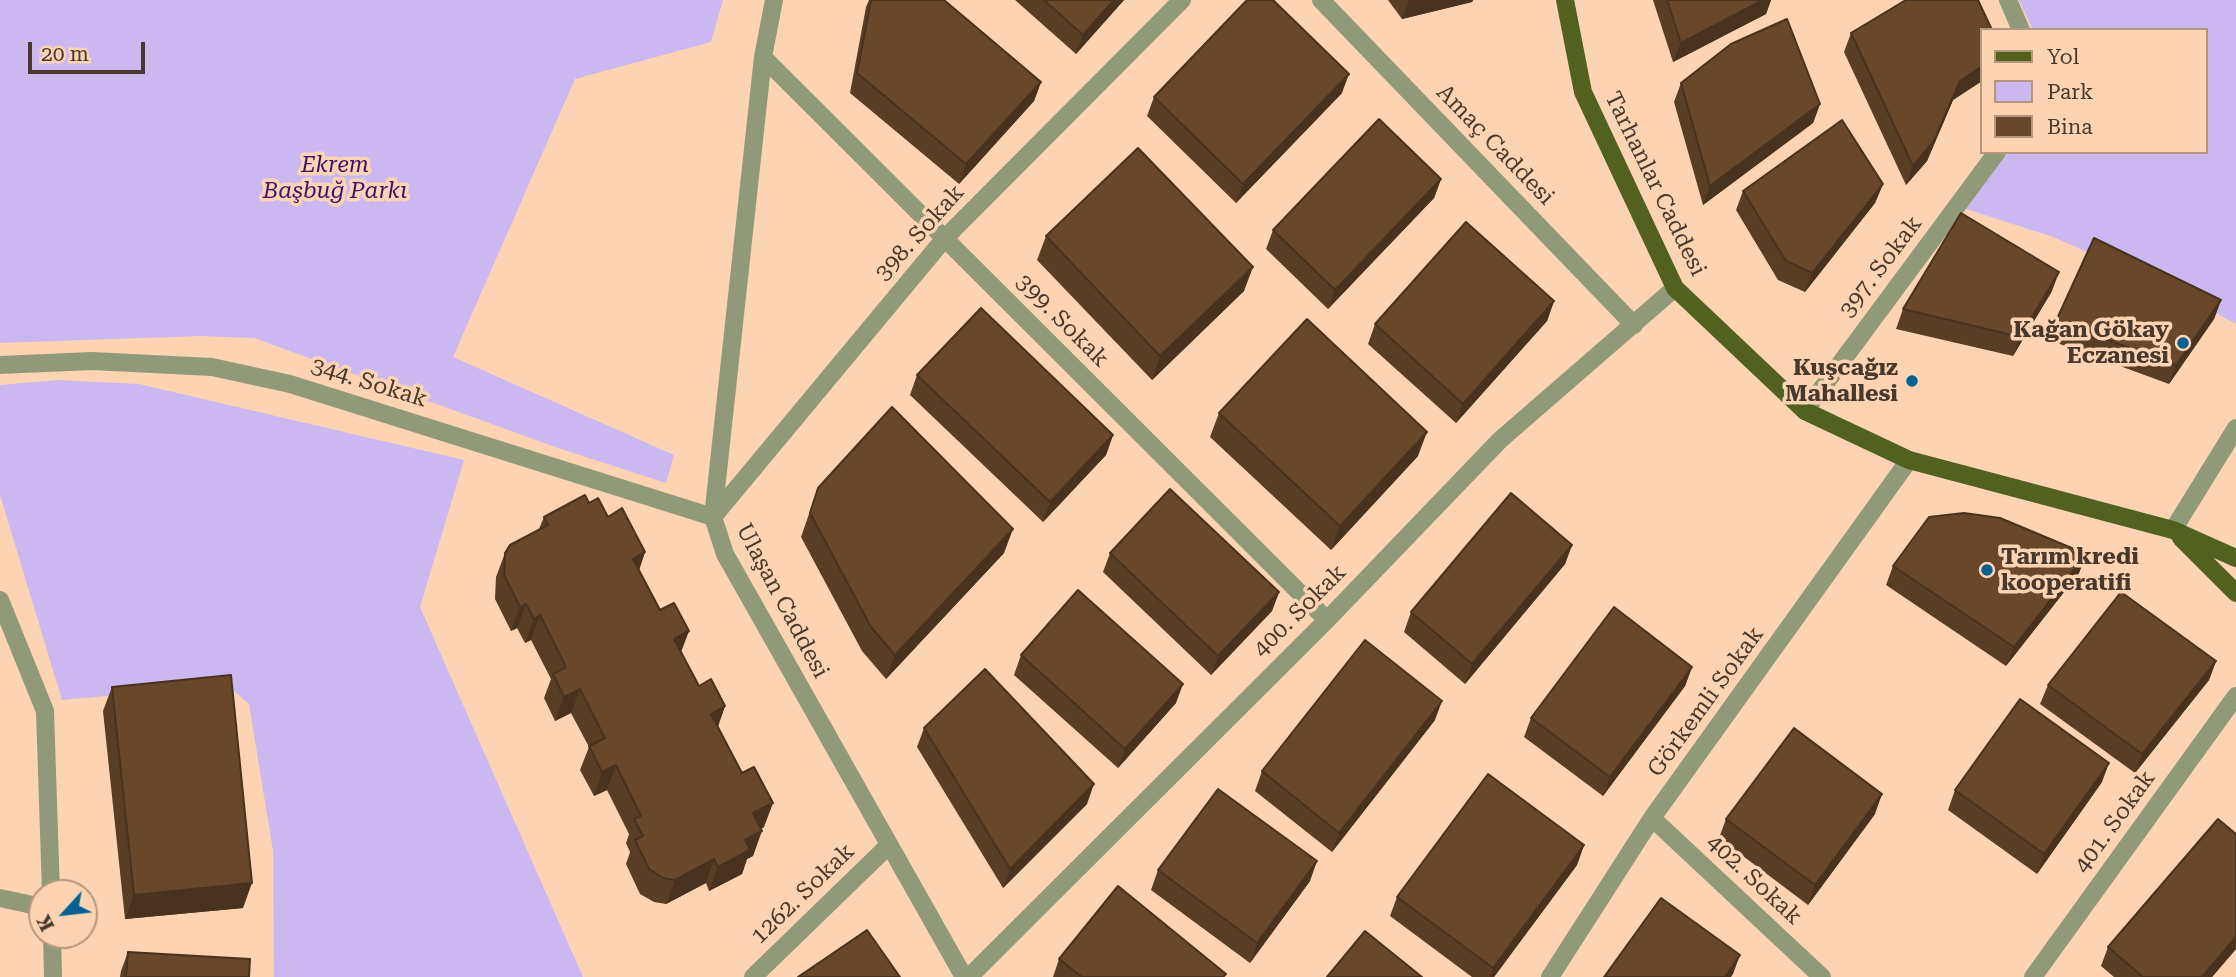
<!DOCTYPE html>
<html>
<head>
<meta charset="utf-8">
<style>
	body { margin:0 }
	#map { position:relative; width:2236px; height:977px; overflow:hidden; background:#fcd4b4; font-family:"Roboto Serif",serif }
	canvas { display:block }
	.legend { position:absolute; left:1980px; top:28px; width:228px; height:126px; box-sizing:border-box; background:#fcd4b4; border:2px solid #b4967e; margin:0; padding:9px 12px; list-style:none; font-size:21px; color:#49392c }
	.legend li { display:flex; align-items:center; gap:14px; height:35px }
	.legend b { width:35px; border:2px solid #b4967e }
	.north { position:absolute; left:28px; top:879px; width:70px; height:70px; box-sizing:border-box; background:#fcd4b4; border:2px solid #b4967e; border-radius:50%; rotate:243deg; font-size:19px; font-weight:700; line-height:28px; text-align:center; color:#49392c }
	.north::after { content:''; display:block; margin:auto; width:24px; height:32px; background:#066191; clip-path:polygon(50% 0,100% 100%,50% 72%,0 100%) }
	.scale { position:absolute; left:28px; top:42px; width:117px; height:32px; box-sizing:border-box; border:4px solid #49392c; border-top:0; padding-left:9px; font-size:21px; line-height:24px; white-space:nowrap; color:#49392c; -webkit-text-stroke:5px #fcd4b4; paint-order:stroke }
</style>
</head>
<body>
<div id="map">
<canvas width="2236" height="977"></canvas>
<ul class="legend">
<li><b style="height:9px;background:#52621e"></b>Yol</li>
<li><b style="height:19px;background:#ccb8f0"></b>Park</li>
<li><b style="height:19px;background:#68472b"></b>Bina</li>
</ul>
<div class="north">K</div>
<div class="scale">20 m</div>
</div>
<script>
const context = document.querySelector('canvas').getContext('2d');
context.lineJoin = 'round';
function paint(path, color) {
  context.fillStyle = color;
  context.fill(path, 'evenodd');
}
function strokePath(path, color, width, dash) {
  context.strokeStyle = color;
  context.lineWidth = width;
  context.lineCap = dash ? 'butt' : 'round';
  context.setLineDash(dash || []);
  context.stroke(path);
}
function label(font, color, halo, rows, align = 'center') {
  context.font = font + ' "Roboto Serif",serif';
  context.lineWidth = 7;
  context.setLineDash([]);
  context.textBaseline = 'middle';
  context.strokeStyle = halo;
  context.fillStyle = color;
  for (const [text, x, y, turn = 0] of rows) {
    context.save();
    context.translate(x, y);
    context.rotate((+turn || 0) * Math.PI / 180);
    context.textAlign = isNaN(turn) ? turn : align;
    if (halo) context.strokeText(text, 0, 0);
    context.fillText(text, 0, 0);
    context.restore();
  }
}
paint(new Path2D(`
	M0 0H723L711 42 575 79 453 357 674 455 666 483 558 448 254 338 200 336 0 343Z
	M2019 0H2236V324L2164 286 2053 237 1960 207 2004 152H2206V30H2033Z
	M58 380 139 384 464 460 420 607 583 977H274L273 851 249 704 227 685 62 700 0 495V385Z`), '#ccb8f0');
strokePath(new Path2D(`
	M774 0 763 57 713 517 725 554 964 977
	M1321 0 1634 325
	M2008 0 2021 30
	M763 57 1327 620
	M0 365 92 361 212 367 290 384 713 517 945 238 1182 0
	M1805 411 1997 152
	M2173 530 2236 428
	M0 600 45 711 51 893
	M1652 818 1822 977
	M0 898 42 907
	M52 935 53 977
	M753 977 888 846
	M969 977 1327 620 1500 440 1675 288
	M1550 977 1652 818 1909 460
	M2033 977 2236 696`), '#909a78', 18);
strokePath(new Path2D(`
	M1565 0 1583 92 1675 288 1805 411 1909 460 2173 530 2236 558
	M2181 538 2236 593`), '#52621e', 18);
paint(new Path2D(`
	M869 0H944L1041 82 1034 101 959 184 850 93 866 7Z
	M1015 0H1124L1076 54Z
	M1388 0H1473L1472 2 1402 19Z
	M1653 0H1771L1766 14 1673 62Z
	M1982 30V81L1953 100 1927 161 1906 185 1844 52 1851 33Z
	M1681 83 1820 104 1813 123 1703 205 1674 102Z
	M1342 93 1236 203 1147 116 1154 97Z
	M1441 179 1434 198 1328 309 1266 249 1273 230Z
	M1883 184 1875 203 1805 292 1778 280 1736 210 1743 191Z
	M1046 236 1244 291 1152 380 1037 260Z
	M2052 291 2013 356 1896 329 1903 309Z
	M2221 300 2214 319 2169 384 2049 340 2056 321Z
	M1554 301 1547 321 1456 423 1368 344 1375 324Z
	M917 375 1113 435 1106 455 1043 522 910 395Z
	M1219 413 1418 456 1331 550 1210 437Z
	M818 488 1004 553 886 679 862 651 801 537Z
	M589 503 608 517 645 552 639 570 699 686 725 706 718 727 764 827 761 829 753 856 747 859 742 874 709 891 706 883 666 904 654 902 640 894 626 864 630 852 626 843 629 834 607 790 594 796 580 770 589 747 571 713 555 721 544 698 551 679 531 640 525 643 517 628 511 631 495 599 496 577 505 553 539 529 544 517Z
	M1572 545 1565 564 1465 684 1404 632 1411 612Z
	M1110 553 1279 592 1272 611 1211 675 1103 572Z
	M2086 554 2079 573 2006 666 1886 585 1893 566Z
	M1021 655 1176 703 1118 768 1014 675Z
	M2216 661 2209 680 2135 773 2040 704 2048 685Z
	M1692 667 1685 686 1603 796 1524 737 1531 718Z
	M112 687 243 908 125 919 103 711Z
	M1435 720 1332 852 1255 791 1262 771Z
	M924 728 1087 804 1003 888 917 747Z
	M2102 782 2037 874 1948 810 1955 790Z
	M1875 814 1808 905 1719 838 1726 819Z
	M1584 845 1577 865 1494 977H1472L1390 916 1397 897Z
	M1158 870 1310 881 1250 963 1151 890Z
	M2108 947 2236 949 2212 977H2114L2101 966Z
	M128 952 249 977H120L121 971Z
	M1059 959 1224 977H1053Z`), '#593d25');
paint(new Path2D(`
	M1114 0H1124L1076 54 1083 35Z
	M1409 0H1473L1472 2 1402 19Z
	M1763 0H1771L1766 14 1673 62 1681 43Z
	M1982 66V81L1953 100 1927 161 1906 185 1913 166 1960 81Z
	M1349 74 1342 93 1236 203 1243 184Z
	M1041 82 1034 101 959 184 966 164Z
	M1820 104 1813 123 1703 205 1710 186Z
	M1441 179 1434 198 1328 309 1335 290Z
	M1883 184 1875 203 1805 292 1812 273Z
	M1253 267 1244 291 1152 380 1160 356Z
	M2059 272 2052 291 2013 356 2020 337Z
	M2221 300 2214 319 2169 384 2176 365Z
	M1554 301 1547 321 1456 423 1463 404Z
	M1427 432 1418 456 1331 550 1340 526Z
	M1113 435 1106 455 1043 522 1050 502Z
	M1013 529 1004 553 886 679 895 655Z
	M1572 545 1565 564 1465 684 1472 664Z
	M645 552 637 576 633 559Z
	M2086 554 2079 573 2006 666 2014 647Z
	M1279 592 1272 611 1211 675 1218 656Z
	M526 604 517 628 511 631 520 607Z
	M540 615 531 640 525 643 534 619Z
	M689 631 680 655 674 639Z
	M2216 661 2209 680 2135 773 2142 754Z
	M1692 667 1685 686 1603 796 1610 777Z
	M1183 684 1176 703 1118 768 1125 749Z
	M580 689 571 713 555 721 564 697Z
	M1442 701 1435 720 1332 852 1339 833Z
	M725 706 716 730 711 714Z
	M2109 763 2102 782 2037 874 2044 854Z
	M616 765 607 790 594 796 602 772Z
	M1094 784 1087 804 1003 888 1010 869Z
	M1882 794 1875 814 1808 905 1815 885Z
	M773 803 764 827 744 837 753 813Z
	M762 831 753 856 747 859 742 874 709 891 718 867 745 840Z
	M1584 845 1577 865 1494 977H1490L1493 968Z
	M714 859 706 883 666 904 675 880Z
	M1317 861 1310 881 1250 963 1257 943Z
	M252 883 243 908 125 919 134 895Z
	M2236 937V949L2212 977H2202Z
	M1740 955 1733 974 1731 977H1725Z`), '#49321e');
const building = new Path2D(`
	M871 0H944L1041 82 966 164 857 73Z
	M1044 0H1114L1083 35Z
	M1247 0H1273L1349 74 1243 184 1154 97Z
	M1667 0H1763L1681 43Z
	M1906 0H1978L1992 30H1982V66L1960 81 1934 141 1913 166 1851 33Z
	M1787 19 1820 104 1710 186 1681 83 1731 44Z
	M1379 119 1441 179 1335 290 1273 230Z
	M1842 120 1883 184 1812 273 1786 261 1743 191Z
	M1138 148 1253 267 1160 356 1046 236Z
	M1961 213 2059 272 2020 337 1903 309Z
	M1466 222 1554 301 1463 404 1375 324Z
	M2094 238 2221 300 2176 365 2056 321Z
	M981 308 1113 435 1050 502 917 375Z
	M1307 319 1427 432 1340 526 1219 413Z
	M892 407 1013 529 895 655 871 627 810 513 818 488Z
	M1170 489 1279 592 1218 656 1110 553Z
	M1511 493 1572 545 1472 664 1411 612Z
	M585 495 589 503 598 498 608 517 622 508 645 552 633 559 660 610 674 603 689 631 674 639 699 686 711 679 725 706 711 714 742 773 754 767 773 803 753 813 762 831 745 840 750 850 718 867 714 859 675 880 663 878 649 869 635 840 643 836 634 819 641 816 616 765 602 772 589 746 605 738 580 689 564 697 553 674 566 667 540 615 534 619 526 604 520 607 504 575 505 553 510 545 548 525 544 517Z
	M1964 513 2000 518 2086 554 2014 647 1893 566 1929 517Z
	M1078 590 1183 684 1125 749 1021 655Z
	M2121 592 2216 661 2142 754 2048 685Z
	M1614 607 1692 667 1610 777 1531 718Z
	M1365 640 1442 701 1339 833 1262 771Z
	M985 669 1094 784 1010 869 924 728Z
	M231 675 252 883 134 895 112 687Z
	M2020 699 2109 763 2044 854 1955 790Z
	M1794 728 1882 794 1815 885 1726 819Z
	M1488 774 1584 845 1493 968 1397 897Z
	M1218 789 1317 861 1257 943 1158 870Z
	M2218 819 2236 834V937L2202 977H2143L2108 947Z
	M1118 886 1226 974 1223 977H1082L1059 959Z
	M1661 898 1740 955 1725 977H1604Z
	M867 930 900 977H798Z
	M1365 931 1422 977H1327Z
	M128 952 250 959 249 977H126Z`);
paint(building, '#68472b');
strokePath(building, '#49321e', 2);
for (const [x, y, r, color] of [
	[2183,343,7,"#066191"],
	[1912,381,7,"#066191"],
	[1987,570,7,"#066191"]
]) {
  const dot = new Path2D();
  dot.arc(x, y, r, 0, 2 * Math.PI);
  context.fillStyle = color;
  context.fill(dot);
  strokePath(dot, '#fcd4b4', 2.5);
}
label('23px', '#49392c', '#fcd4b4', [
	["Amaç Caddesi",1495,145,46],
	["Tarhanlar Caddesi",1655,184,64],
	["398. Sokak",920,233,-48],
	["397. Sokak",1881,267,-53],
	["399. Sokak",1062,321,45],
	["344. Sokak",369,383,17],
	["Ulaşan Caddesi",782,601,62],
	["400. Sokak",1300,611,-45],
	["Görkemli Sokak",1706,702,-54],
	["401. Sokak",2115,822,-54],
	["402. Sokak",1754,880,43],
	["1262. Sokak",803,894,-44]
]);
label('italic 23px', '#3e126a', '#fcd4b4', [
	["Ekrem",335,165],
	["Başbuğ Parkı",335,191]
]);
label('bold 23px', '#49392c', '#fcd4b4', [
	["Kağan Gökay",2169,330],
	["Eczanesi",2169,356],
	["Kuşcağız",1898,368],
	["Mahallesi",1898,394],
	["Tarım kredi",2001,557,"left"],
	["kooperatifi",2001,583,"left"]
], 'right');
</script>
</body>
</html>
